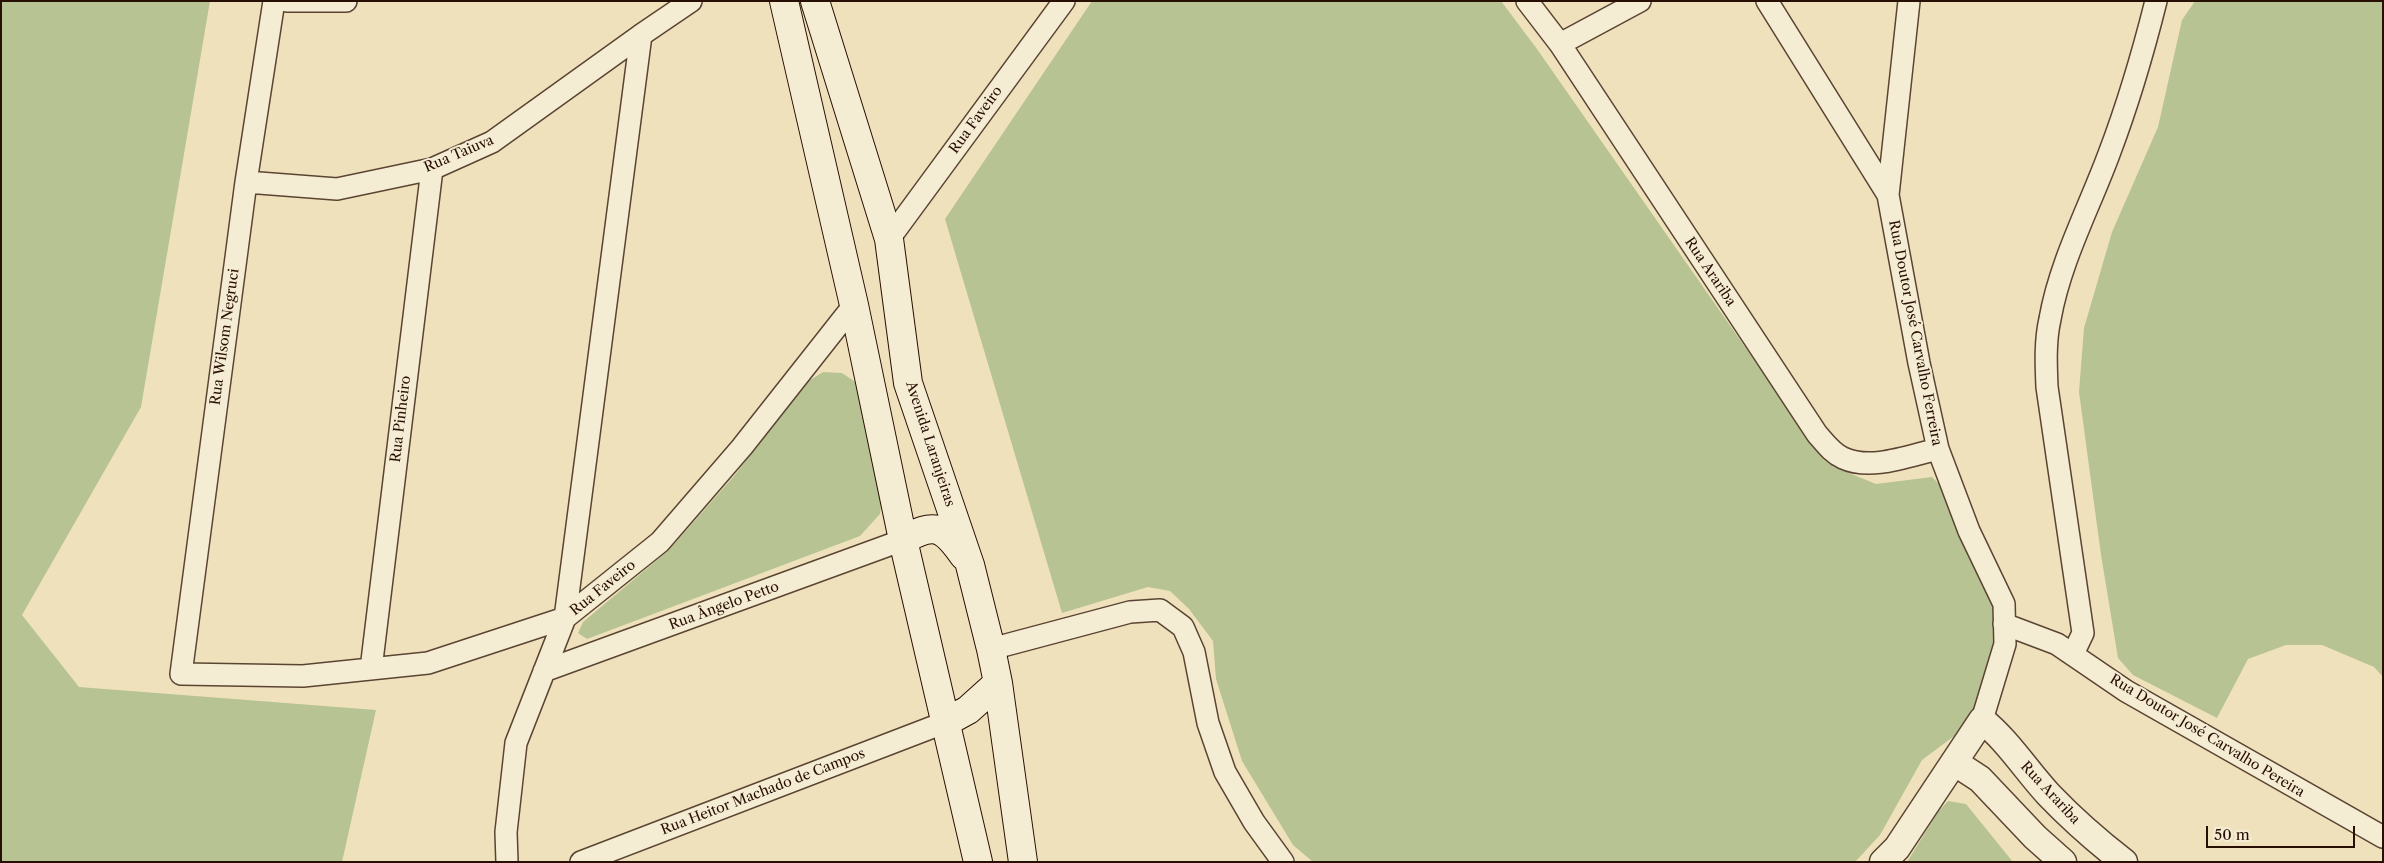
<!DOCTYPE html>
<html>
<head>
<meta charset="utf-8">
<style>
	body { margin:0 }
	#map { position:relative; width:2384px; height:863px; overflow:hidden; background:#f0e1bd; font-family:"Libre Caslon Text",serif }
	canvas { display:block }
	.frame { position:absolute; inset:0; border:2px solid #280f03; pointer-events:none }
	.scale { position:absolute; left:2206px; top:826px; width:149px; height:22px; box-sizing:border-box; border:2px solid #280f03; border-top:0; padding-left:6px; font-size:15px; line-height:18px; white-space:nowrap; color:#280f03; -webkit-text-stroke:4px #f5ecd4; paint-order:stroke }
</style>
</head>
<body>
<div id="map">
<canvas width="2384" height="863"></canvas>
<div class="frame"></div>
<div class="scale">50 m</div>
</div>
<script>
const context = document.querySelector('canvas').getContext('2d');
context.lineJoin = 'round';
function paint(path, color) {
  context.fillStyle = color;
  context.fill(path, 'evenodd');
}
function strokePath(path, color, width, dash) {
  context.strokeStyle = color;
  context.lineWidth = width;
  context.lineCap = dash ? 'butt' : 'round';
  context.setLineDash(dash || []);
  context.stroke(path);
}
function label(font, color, halo, rows, align = 'center') {
  context.font = font + ' "Libre Caslon Text",serif';
  context.lineWidth = 4;
  context.setLineDash([]);
  context.textBaseline = 'middle';
  context.strokeStyle = halo;
  context.fillStyle = color;
  for (const [text, x, y, turn = 0] of rows) {
    context.save();
    context.translate(x, y);
    context.rotate((+turn || 0) * Math.PI / 180);
    context.textAlign = isNaN(turn) ? turn : align;
    if (halo) context.strokeText(text, 0, 0);
    context.fillText(text, 0, 0);
    context.restore();
  }
}
paint(new Path2D(`
	M1 1H210L141 407 22 615 79 687 376 710 342 862H1Z
	M1092 1H1501L1537 49 1817 450 1834 467 1876 484 1932 477 1946 491 1992 595 1999 630 1969 725 1922 760 1880 835 1855 862H1313L1293 845 1242 761 1216 679 1213 641 1189 609 1170 591 1148 587 1062 613 945 219Z
	M2195 1H2383V677L2374 667 2322 645H2286L2248 659 2217 718 2133 675 2118 658 2101 555 2079 392 2084 328 2112 232 2158 127 2182 20Z
	M823 372 842 373 860 385 883 492 880 514 860 536 587 639 578 633 583 622 669 550 734 476 807 382Z
	M1948 801 1966 804 2013 862H1907L1938 812Z`), '#b7c393');
const minor = new Path2D(`
	M274 1 246 182 181 674 303 676 428 663 565 618 660 542 742 447 854 305
	M287 1H346
	M1527 1 1560 44 1817 434C1825 443 1832 453 1843 458 1871 471 1908 456 1938 449
	M1767 1 1888 195
	M1909 1 1888 195 1919 363 1938 449 1969 531 2004 604 2005 644 1982 720
	M1560 44 1640 1
	M246 182 337 189 432 169 492 142 641 35 691 1
	M889 239 1064 1
	M2004 624 2057 644 2126 691 2383 837
	M991 649 1130 612 1160 610 1183 627 1194 652 1208 723 1225 772 1254 822 1283 862
	M2073 654 2083 633 2047 387C2046 364 2045 341 2050 319 2060 262 2089 208 2109 154 2128 104 2143 53 2156 1
	M371 669 432 169
	M544 671 903 540
	M507 862 506 832 516 743 565 618 641 35
	M581 862 946 722`);
const tertiary = new Path2D(`
	M1954 762 1980 779 2035 837 2063 862
	M1883 862 1897 848 1982 720C2008 741 2026 770 2049 795 2072 819 2097 841 2124 862`);
const secondary = new Path2D(`
	M784 1 854 305 903 540 978 862
	M815 1 889 239 908 383 970 565 991 649 998 683 1023 862
	M903 540C935 522 943 526 964 556
	M946 722 968 710 998 683`);
strokePath(minor, '#5a4432', 24);
strokePath(tertiary, '#5a4432', 29);
strokePath(secondary, '#280f03', 30);
strokePath(minor, '#f5ecd4', 21);
strokePath(tertiary, '#f5ecd4', 26);
strokePath(secondary, '#f5ecd4', 28);
label('14px', '#280f03', '#f5ecd4', [
	["Rua Faveiro",976,120,-54],
	["Rua Taiuva",459,154,-23],
	["Rua Arariba",1710,272,56],
	["Rua Doutor José Carvalho Ferreira",1915,333,79],
	["Rua Wilsom Negruci",225,337,-82],
	["Rua Pinheiro",401,419,-83],
	["Avenida Laranjeiras",930,444,72],
	["Rua Faveiro",603,588,-39],
	["Rua Ângelo Petto",724,606,-20],
	["Rua Doutor José Carvalho Pereira",2207,736,31],
	["Rua Heitor Machado de Campos",763,792,-21],
	["Rua Arariba",2050,793,47]
]);
</script>
</body>
</html>
